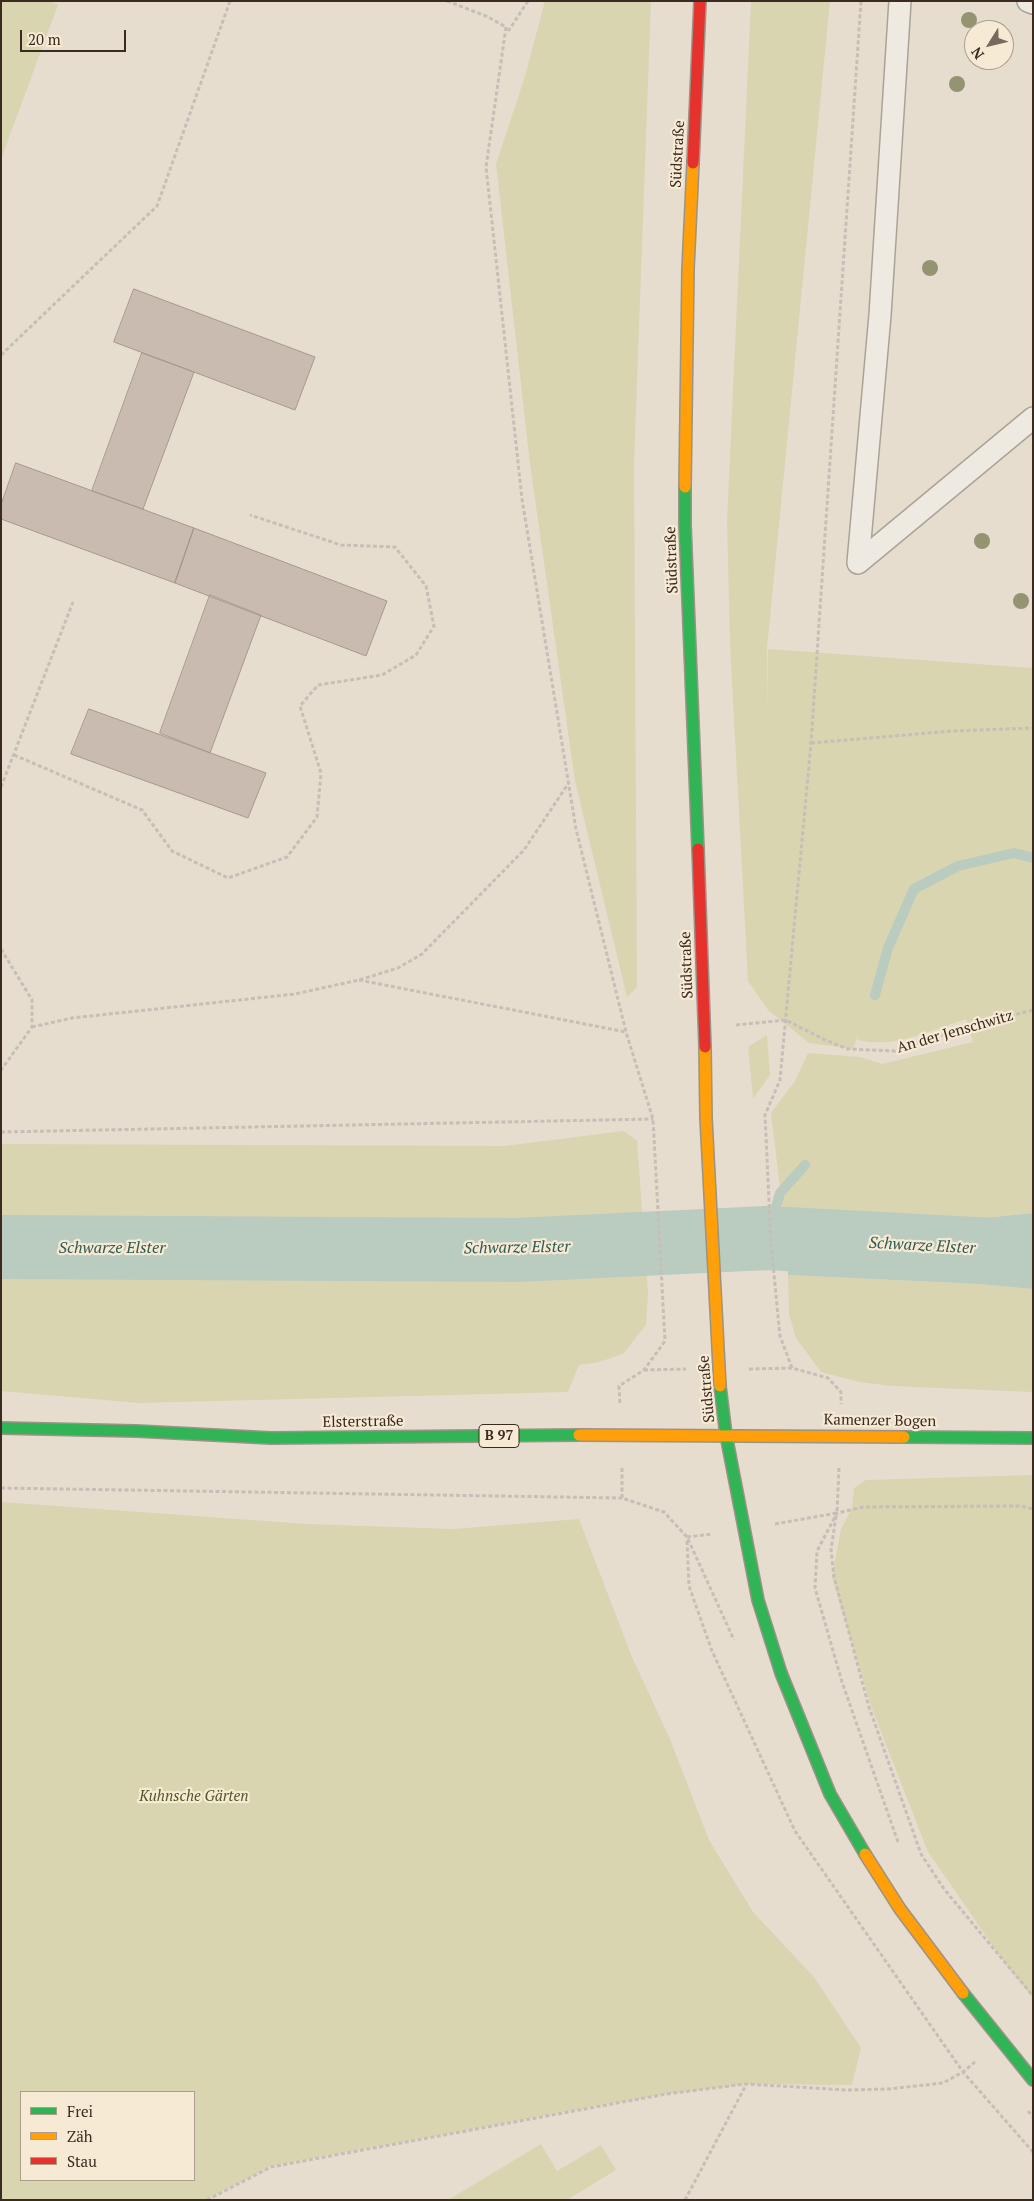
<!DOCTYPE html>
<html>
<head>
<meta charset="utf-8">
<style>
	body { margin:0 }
	#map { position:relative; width:1034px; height:2201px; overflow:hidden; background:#e6ddcf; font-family:"PT Serif",serif }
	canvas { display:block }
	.frame { position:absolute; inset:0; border:2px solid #3b2a1f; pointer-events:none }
	.legend { position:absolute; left:20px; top:2091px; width:175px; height:90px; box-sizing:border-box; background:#f7ead5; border:1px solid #ac9d8c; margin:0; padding:6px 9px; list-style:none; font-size:15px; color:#3b2a1f }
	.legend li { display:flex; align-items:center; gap:10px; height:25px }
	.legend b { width:25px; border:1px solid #ac9d8c }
	.north { position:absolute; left:964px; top:20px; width:50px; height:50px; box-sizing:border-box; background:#f7ead5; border:1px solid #ac9d8c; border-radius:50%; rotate:234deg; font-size:14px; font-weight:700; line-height:20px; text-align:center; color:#3b2a1f }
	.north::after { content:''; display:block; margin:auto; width:18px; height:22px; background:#77695d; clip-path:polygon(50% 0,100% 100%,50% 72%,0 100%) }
	.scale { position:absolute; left:20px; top:30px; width:106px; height:22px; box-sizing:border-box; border:2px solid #3b2a1f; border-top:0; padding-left:6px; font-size:15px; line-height:18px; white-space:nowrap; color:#3b2a1f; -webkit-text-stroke:4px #f7ead5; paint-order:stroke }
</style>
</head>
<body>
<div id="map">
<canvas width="1034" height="2201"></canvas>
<div class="frame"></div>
<ul class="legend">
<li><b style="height:6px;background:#30b455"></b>Frei</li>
<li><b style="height:6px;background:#ff9f0a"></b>Zäh</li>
<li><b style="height:6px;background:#e5322d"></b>Stau</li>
</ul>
<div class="north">N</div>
<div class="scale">20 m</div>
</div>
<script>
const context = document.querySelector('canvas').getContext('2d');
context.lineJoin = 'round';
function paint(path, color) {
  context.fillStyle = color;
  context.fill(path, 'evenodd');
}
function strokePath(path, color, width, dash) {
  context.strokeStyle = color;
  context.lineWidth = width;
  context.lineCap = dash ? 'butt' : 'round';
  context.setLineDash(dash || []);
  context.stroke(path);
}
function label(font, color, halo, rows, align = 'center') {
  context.font = font + ' "PT Serif",serif';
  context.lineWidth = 4.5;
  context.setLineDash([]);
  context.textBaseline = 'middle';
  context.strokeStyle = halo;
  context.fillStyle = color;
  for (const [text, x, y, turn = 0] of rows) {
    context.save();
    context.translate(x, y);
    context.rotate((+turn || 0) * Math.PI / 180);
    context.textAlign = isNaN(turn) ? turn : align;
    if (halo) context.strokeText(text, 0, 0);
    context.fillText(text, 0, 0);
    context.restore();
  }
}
paint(new Path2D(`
	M1 1H50L58 5 1 159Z
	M545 1H651L634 464 637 987 627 997 575 781 530 464 496 164 525 76Z
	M751 1H830L767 648V713L768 649 1033 668V1213L956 1221 785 1229 771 1113 795 1081 808 1053 860 1057 882 1064 973 1042 966 1019C933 1030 893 1049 858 1040V1036L853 1049 809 1043 768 1010 748 981 730 644 727 520Z
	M767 1035 770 1075 753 1099 748 1047Z
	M623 1131 637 1140 648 1293 646 1325 623 1354 599 1362 579 1365 568 1392 139 1403 1 1391V1144L505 1146Z
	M788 1275 979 1284 1033 1289V1392L892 1386 859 1382 821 1372 796 1338 789 1314Z
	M1033 1475V1998L1000 1956 928 1852 871 1706 832 1577 841 1529 852 1508 854 1488 866 1480Z
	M1 1502 307 1524 453 1529 579 1519 632 1657 670 1739 709 1840 753 1912 814 1977 861 2048 852 2085 746 2084 665 2094 580 2109 271 2166 205 2200H1ZM21 2092H194V2180H21Z
	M541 2144 557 2171 601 2145 616 2170 567 2200H448Z`), '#d9d5b1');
paint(new Path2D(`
	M1033 1213V1289L979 1284 788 1275 785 1229 956 1221Z`), '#bacbbf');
strokePath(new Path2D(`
	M875 995 888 948 914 889 958 866 1014 853 1033 858
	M767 1238 780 1193 805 1165`), '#bacbbf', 10);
strokePath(new Path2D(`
	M1 1247 517 1250 767 1238 1033 1252`), '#bacbbf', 64);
const building = new Path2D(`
	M134 289 315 357 295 410 114 342Z
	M142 353 194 372 143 509 92 491Z
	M16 463 194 528 175 583 1 519V505Z
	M194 528 387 601 366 656 175 583Z
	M210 595 261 615 210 753 160 733Z
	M89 709 266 773 248 818 71 754Z`);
paint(building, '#cabbb0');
strokePath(building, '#a6988e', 1);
const lane = new Path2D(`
	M900 1 880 315 858 563 1033 418
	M1028 1 1033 3`);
const fast = new Path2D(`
	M685 487V525L698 849
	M720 1386 726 1435 758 1600 781 1673 830 1794 865 1854
	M1 1428 136 1431 271 1438 579 1435
	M904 1437 1033 1438
	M963 1993 1033 2080`);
const slow = new Path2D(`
	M685 487 688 269 693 163
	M705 1047 706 1118 720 1386
	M579 1435 904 1437
	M865 1854 900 1909 963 1993`);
const jam = new Path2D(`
	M693 163 700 1
	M698 849 705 1047`);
strokePath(lane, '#aba297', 24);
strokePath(fast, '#9b9288', 14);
strokePath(slow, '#9b9288', 14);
strokePath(jam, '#9b9288', 14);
strokePath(new Path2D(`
	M447 1 486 16 506 27
	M528 1 509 30 506 27 486 167 522 499 576 829 626 1032 653 1119 665 1341 644 1370 619 1386 620 1404
	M1 355 157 206 230 1
	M811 743 952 731 1033 728
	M14 755 142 810 172 851 228 878 287 857 317 817 321 773 300 706 318 685 382 675 416 655 434 626 426 586 395 547 341 545 250 515
	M1 787 73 602
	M1 949 32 1000V1027L1 1070
	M359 980 626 1032
	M736 1025 786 1020 825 1040 848 1049 895 1051 967 1027 1033 1010
	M32 1027 72 1018 295 994 359 980 398 968 422 954 524 850 568 784
	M1 1132 653 1119
	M792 1368 780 1336 771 1244 765 1115 780 1080 811 743 861 1
	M749 1369 792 1368 828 1378 841 1392V1404
	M644 1370 686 1369
	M622 1468V1498L664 1512 687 1537 734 1640
	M1 1488 622 1498
	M836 1516 831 1550 834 1577 869 1707 921 1854 944 1889 1033 1996
	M775 1524 837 1513 839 1468
	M687 1537 712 1534
	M687 1541 689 1586 712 1651 795 1831 963 2072 1033 2152
	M898 1842 842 1682 815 1588 817 1551 837 1513 863 1507 1021 1506 1033 1509
	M1028 2111 1033 2117
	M207 2200 271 2167 666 2094 746 2084 847 2090 889 2089 943 2083 963 2072 976 2061
	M685 2200 746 2085`), '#c7bfb7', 3, [4, 2.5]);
strokePath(lane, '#eee9e1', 21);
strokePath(fast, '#30b455', 11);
strokePath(slow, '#ff9f0a', 11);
strokePath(jam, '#e5322d', 11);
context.fillStyle = '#949472';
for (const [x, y] of [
	[969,20],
	[957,84],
	[930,268],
	[982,541],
	[1021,601]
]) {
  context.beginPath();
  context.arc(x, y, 8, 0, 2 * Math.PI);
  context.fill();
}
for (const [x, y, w] of [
	[499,1436,40]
]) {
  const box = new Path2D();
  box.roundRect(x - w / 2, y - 11.5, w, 23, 4);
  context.fillStyle = '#f7ead5';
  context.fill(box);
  strokePath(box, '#3b2a1f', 1);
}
label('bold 14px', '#3b2a1f', null, [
	["B 97",499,1436]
]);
label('15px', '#3b2a1f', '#f7ead5', [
	["Südstraße",678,154,-87],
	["Südstraße",672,560,-92],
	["Südstraße",687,965,-92],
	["An der Jenschwitz",955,1032,-16],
	["Südstraße",707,1389,-95],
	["Kamenzer Bogen",880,1421,1],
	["Elsterstraße",363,1422,-1]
]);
label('italic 15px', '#505825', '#f7ead5', [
	["Kuhnsche Gärten",194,1797]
]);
label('italic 16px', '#2e5b54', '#f7ead5', [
	["Schwarze Elster",922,1246,3],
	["Schwarze Elster",112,1248],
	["Schwarze Elster",517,1248,-1]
]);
</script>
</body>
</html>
